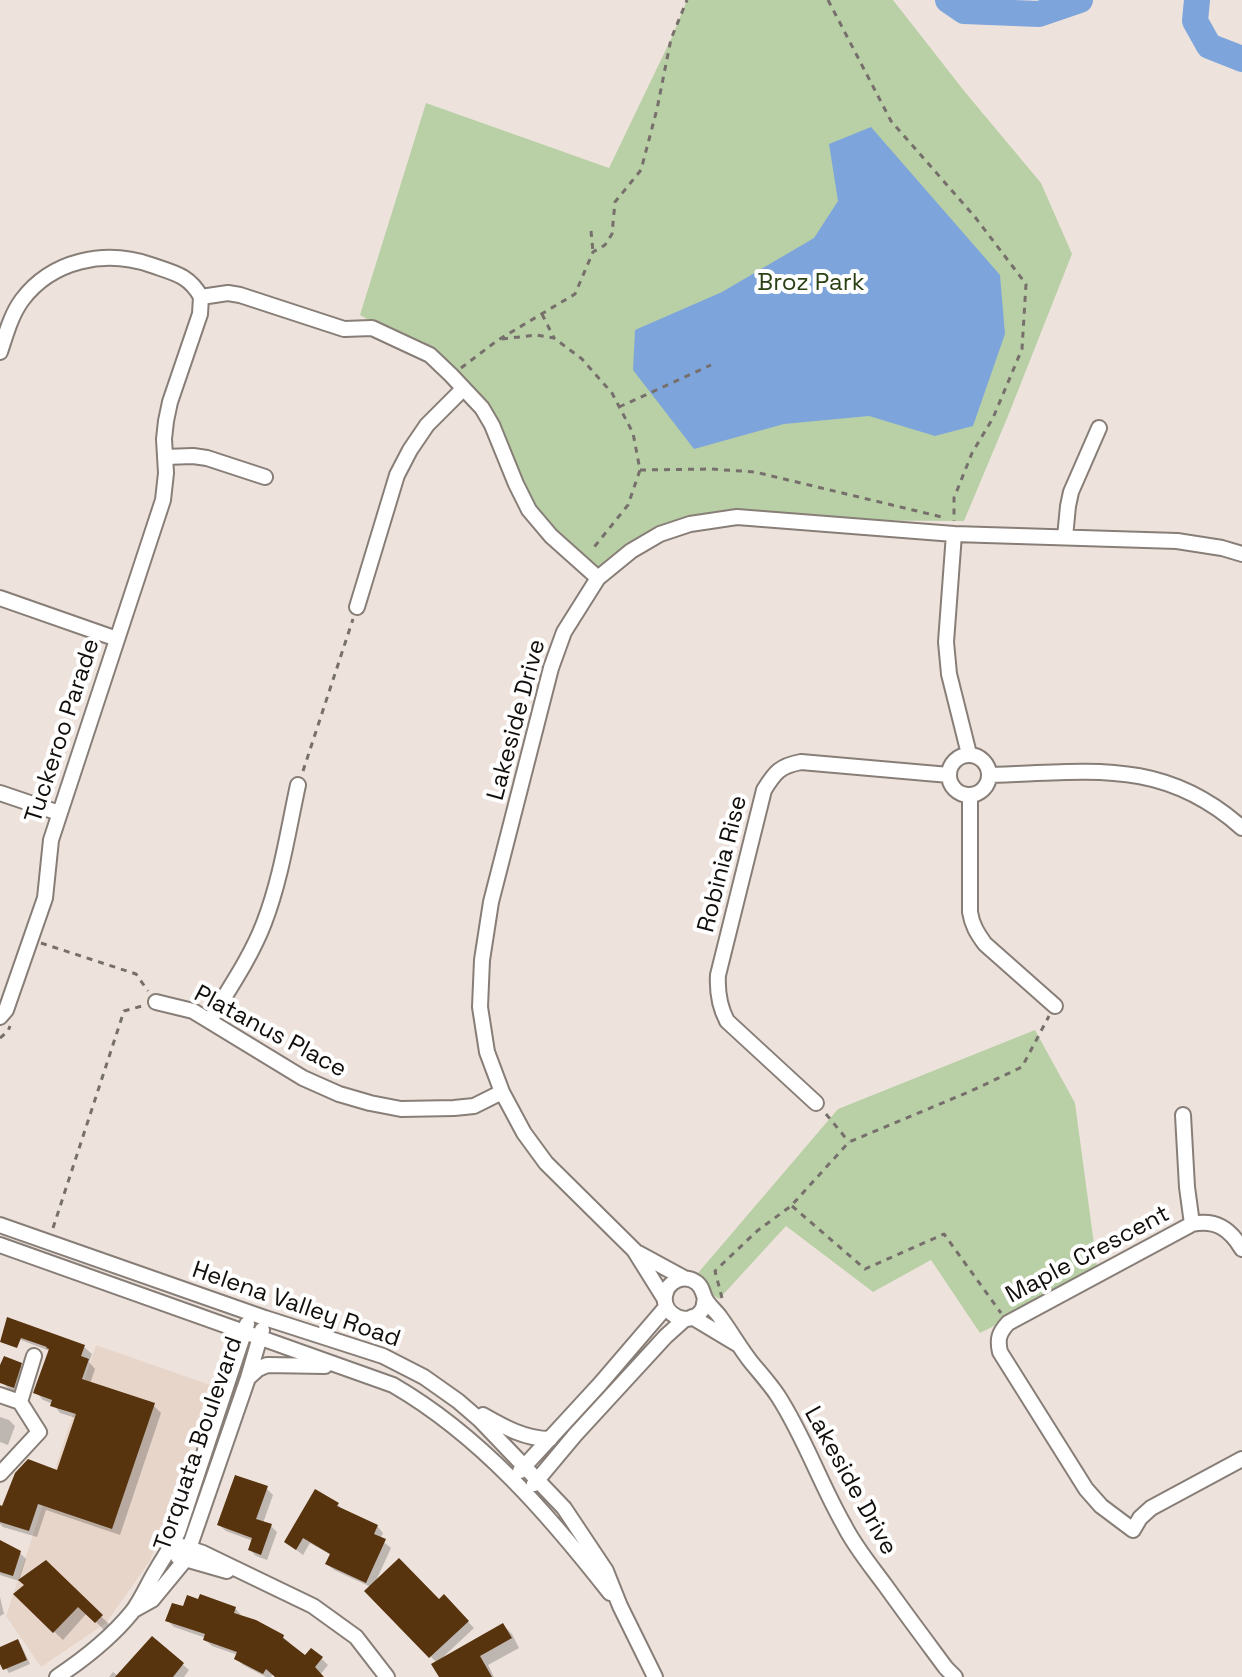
<!DOCTYPE html>
<html>
<head>
<meta charset="utf-8">
<style>
	body { margin:0 }
	canvas { display:block; background:#eee3dc }
</style>
</head>
<body>
<canvas width="1242" height="1677"></canvas>
<script>
const context = document.querySelector('canvas').getContext('2d');
context.lineJoin = 'round';
function paint(path, color) {
  context.fillStyle = color;
  context.fill(path, 'evenodd');
}
function strokePath(path, color, width, dash) {
  context.strokeStyle = color;
  context.lineWidth = width;
  context.lineCap = dash ? 'butt' : 'round';
  context.setLineDash(dash || []);
  context.stroke(path);
}
function label(font, color, halo, rows, align = 'center') {
  context.font = font + ' "Space Grotesk",sans-serif';
  context.lineWidth = 8;
  context.setLineDash([]);
  context.textBaseline = 'middle';
  context.strokeStyle = halo;
  context.fillStyle = color;
  for (const [text, x, y, turn = 0] of rows) {
    context.save();
    context.translate(x, y);
    context.rotate((+turn || 0) * Math.PI / 180);
    context.textAlign = isNaN(turn) ? turn : align;
    if (halo) context.strokeText(text, 0, 0);
    context.fillText(text, 0, 0);
    context.restore();
  }
}
paint(new Path2D(`
	M96 1345 213 1386 150 1561 106 1623 41 1667 6 1616Z`), '#e7d5ca');
paint(new Path2D(`
	M687 0H893L965 92 1041 183 1072 254 1008 416 964 521 779 520 690 524 598 578 551 536 492 425 430 355 360 315 426 103 609 168 671 39Z
	M1035 1030 1075 1103 1098 1274 980 1333 931 1260 873 1292 786 1226 719 1299 692 1280 838 1109Z`), '#b9d0a6');
paint(new Path2D(`
	M871 127 1000 275 1005 334 973 426 935 436 869 416 784 424 694 449 633 370 635 330 722 292 814 238 838 201 829 144Z`), '#7ea5db');
paint(new Path2D(`
	M5 1330 84 1347 92 1354 89 1362 95 1369 90 1384 153 1405 161 1413 120 1535 46 1510 37 1537 3 1527 0 1524V1507L58 1473 76 1418 60 1413 53 1404 43 1400 36 1392 50 1351 13 1337Z
	M20 1364 27 1371 20 1393 9 1389 2 1382Z
	M0 1417 9 1420 15 1426 8 1445 0 1442Z
	M266 1488 273 1495 263 1523 271 1526 277 1532 267 1560 256 1556 250 1550 253 1541 226 1531 219 1525Z
	M338 1505 344 1511 377 1526 383 1533 380 1539 391 1548 375 1583 439 1602 444 1597 474 1628 441 1659 503 1625 512 1634 519 1648 488 1665 494 1677H441L437 1663 368 1593 371 1587 334 1570 327 1564 331 1555 310 1543 303 1555 286 1542Z
	M0 1542 20 1553 26 1559 19 1581 0 1575Z
	M45 1562 110 1625 104 1630 87 1613 63 1640 16 1595Z
	M0 1597 4 1614 0 1616Z
	M235 1608 241 1615V1617L283 1637 290 1643 288 1645 305 1658 311 1651 322 1659 328 1665 320 1675 322 1677H276L273 1674 271 1677H266L243 1665 236 1658 238 1655 212 1646 205 1640 206 1638 174 1627 168 1621 184 1609Z
	M154 1640 189 1670 184 1677H109L113 1672 118 1676Z
	M18 1641 21 1645 30 1664 9 1673 0 1659V1649Z`), '#0003');
strokePath(new Path2D(`
	M948 0 964 11 1039 14 1080 0
	M1197 0 1195 21 1209 46 1242 59`), '#7ea5db', 26);
paint(new Path2D(`
	M7 1317 85 1345 81 1356 89 1359 82 1379 155 1403 112 1529 38 1504 29 1531 0 1522V1505L2 1506 15 1473 28 1459 57 1470 76 1414 50 1406 52 1400 33 1393 49 1349 46 1348 47 1347 21 1338 17 1348 0 1342Z
	M4 1356 22 1363 14 1388 0 1383V1365Z
	M235 1475 268 1486 256 1519 272 1524 261 1555 248 1550 252 1538 217 1525Z
	M315 1489 339 1503 337 1506 378 1525 374 1534 386 1539 366 1583 325 1564 330 1554 303 1538 296 1550 284 1542Z
	M0 1540 21 1551 13 1576 0 1572Z
	M399 1558 439 1599 444 1594 469 1621 429 1658 364 1591Z
	M46 1560 103 1615 95 1623 78 1607 53 1633 13 1594 24 1585 18 1580Z
	M200 1594 236 1607 234 1613 256 1620 284 1635 283 1638 305 1655 311 1648 323 1657 315 1667 324 1677H275L266 1669 263 1674 234 1659 237 1652 203 1640 205 1634 165 1621 172 1603 183 1606 187 1595 198 1599Z
	M503 1623 512 1638 480 1656 492 1677H439L431 1664Z
	M152 1636 184 1663 173 1677H115Z
	M18 1639 27 1660 3 1670 0 1664V1647Z`), '#57330e');
const minor = new Path2D(`
	M201 297 228 293 240 295 344 329 372 328 430 355 451 375 482 408 492 425 516 484 529 510 551 536 598 578
	M0 352C6 334 11 315 22 300 52 260 105 249 151 265 174 273 189 275 201 297
	M165 457 193 456 207 458 265 477
	M954 534 946 642 949 674 969 754
	M1065 537 1068 506 1071 492 1099 428
	M0 598 117 639
	M357 607 397 475 410 450 427 425 463 389
	M949 775a20 20 0 1 1 40 0a20 20 0 1 1-40 0Z
	M990 775C1088 772 1163 757 1242 828
	M0 793 59 813
	M970 796V912C972 925 977 933 985 944L1055 1006
	M156 1002 193 1011 303 1078 339 1094 370 1103 401 1109 454 1108 474 1106 502 1092
	M0 1017 6 1010 45 898 51 840 163 500 166 473 164 439 166 421 170 402 200 314 201 297
	M210 1020C229 989 251 957 264 923 281 879 288 831 298 785
	M816 1103 727 1021C719 1006 717 992 718 975L764 790C775 772 780 766 801 762L949 775
	M1183 1115 1187 1187 1192 1224
	M0 1225 265 1318 383 1356 424 1377 458 1401 480 1420 564 1508 606 1571 620 1606 655 1677
	M0 1245 393 1385C481 1436 548 1514 610 1593
	M1242 1249C1230 1229 1216 1219 1192 1224L1008 1323C999 1333 997 1339 1000 1352L1086 1489 1101 1506 1133 1530 1140 1518 1151 1508 1242 1459
	M638 1253 684 1278
	M664 1298 634 1250 546 1163 524 1133 502 1092 487 1052 480 1007 482 960 491 902 551 668 564 632 598 578 631 551 660 534 690 524 737 517 954 534 1177 541 1222 548 1242 554
	M705 1298C704 1302 704 1307 702 1310 690 1328 662 1316 665 1296 667 1281 685 1273 697 1283 703 1288 702 1292 705 1298 708 1305 716 1311 720 1317 731 1332 740 1348 751 1362 760 1373 770 1384 778 1396 804 1436 820 1483 844 1525 855 1547 871 1566 885 1585 905 1613 926 1641 946 1668L955 1677
	M692 1317 737 1344
	M248 1378 258 1369 267 1365 325 1366
	M0 1395 20 1402 34 1356
	M483 1415C504 1427 525 1439 550 1439
	M520 1471 600 1384 666 1307
	M0 1474 39 1432 20 1402
	M534 1484 575 1435 666 1336 685 1319
	M182 1546 203 1553 313 1606 356 1637 387 1677
	M178 1557 227 1571
	M134 1610 152 1600 185 1560 248 1378 262 1330
	M57 1677C84 1659 111 1638 132 1612 142 1599 148 1583 157 1569 164 1557 172 1546 178 1532L247 1324`);
strokePath(minor, '#887e78', 18);
strokePath(new Path2D(`
	M828 0 891 121 975 217 1026 284 1022 349 993 418 972 453 954 498V521
	M591 231 593 252
	M542 314 554 338
	M502 339 536 335 554 338 582 359 612 393 633 433 640 470 628 505 591 551
	M461 368 498 340 575 294 593 252 605 245 612 234 615 202 641 170 657 109 671 39 687 0
	M619 407 711 365
	M640 470 711 469 755 472 946 518
	M303 771 353 619
	M41 943 136 974 148 991
	M0 1038 8 1031 10 1026
	M826 1114 849 1142
	M792 1206 865 1269 944 1234 1001 1313
	M53 1228 124 1011 142 1006
	M722 1298 715 1271 757 1231 791 1206 849 1142 971 1091 1022 1067 1049 1016`), '#766f6b', 3, [6, 6]);
strokePath(minor, '#fff', 14);
label('24px', '#2b4014', '#fff', [
	["Broz Park",811,283]
]);
label('24px', '#120e0c', '#fff', [
	["Lakeside Drive",517,720,-75],
	["Tuckeroo Parade",63,731,-72],
	["Robinia Rise",723,864,-76],
	["Platanus Place",270,1032,28],
	["Maple Crescent",1088,1255,-28],
	["Helena Valley Road",296,1305,19],
	["Torquata Boulevard",199,1444,-71],
	["Lakeside Drive",850,1481,61]
]);
</script>
</body>
</html>
